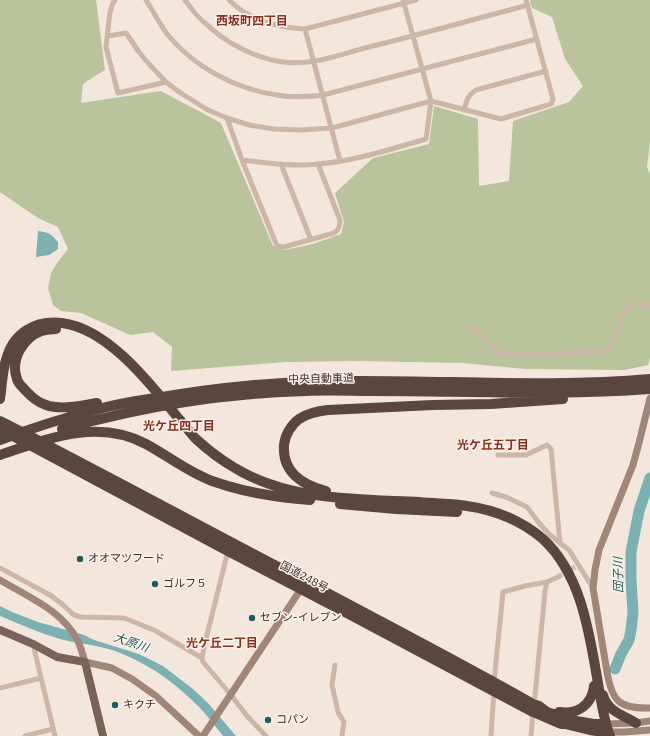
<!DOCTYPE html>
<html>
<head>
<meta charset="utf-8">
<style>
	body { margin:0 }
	canvas { display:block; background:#f3e7dd }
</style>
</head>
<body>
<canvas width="650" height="736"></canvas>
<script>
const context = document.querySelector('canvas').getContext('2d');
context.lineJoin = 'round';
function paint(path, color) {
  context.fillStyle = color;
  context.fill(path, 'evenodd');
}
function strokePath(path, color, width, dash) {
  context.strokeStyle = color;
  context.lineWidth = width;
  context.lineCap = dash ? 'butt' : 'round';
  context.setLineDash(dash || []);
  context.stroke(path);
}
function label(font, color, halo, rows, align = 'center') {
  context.font = font + ' "IBM Plex Sans","Noto Sans JP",sans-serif';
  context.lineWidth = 3;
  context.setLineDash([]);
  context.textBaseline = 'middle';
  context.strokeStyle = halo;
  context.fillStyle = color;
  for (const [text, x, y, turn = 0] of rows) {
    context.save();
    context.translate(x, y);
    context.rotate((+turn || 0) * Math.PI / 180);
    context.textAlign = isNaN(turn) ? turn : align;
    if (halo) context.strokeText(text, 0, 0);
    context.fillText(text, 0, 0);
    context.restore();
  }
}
paint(new Path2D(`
	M0 0H96L105 70 95 76 83 84 81 103 161 91 221 123 273 246 285 250 313 244 341 234 344 222 335 193 373 158 429 144 434 106 478 119 479 186 509 181 513 121 569 102 583 86 565 59 552 17 532 8 530 0H650V142L647 167 650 174V357L648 365 625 370 525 369 463 363 357 361 286 362 171 371 172 347 153 332 130 335 81 313 61 311 53 305 48 288 51 273 57 263 68 249 58 227 38 218 0 192Z`), '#b9c39c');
paint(new Path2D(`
	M38 231C50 233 50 233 58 242V249L49 255 36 257Z
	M0 606 12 612 38 622 84 635 94 640 139 654 163 666 193 689 208 703 236 736H223C215 726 207 715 198 706 176 684 153 667 125 655 105 645 82 645 60 639 39 633 20 624 0 616Z`), '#7bb1b0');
strokePath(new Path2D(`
	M615 669 621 654 629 640 631 630 633 613 631 579V552L639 511 650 478`), '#7bb1b0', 11);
strokePath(new Path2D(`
	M558 577 578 565`), '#cec2b9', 5, [5, 2.5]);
strokePath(new Path2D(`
	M115 0 113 3 110 12 106 47 118 93 166 82
	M146 0C153 11 159 23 167 34 194 67 235 89 277 95 292 98 308 97 323 95L537 39
	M185 0C191 8 197 17 205 23 226 43 254 58 283 62 312 66 341 54 369 47 422 34 475 19 528 5
	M229 0C250 21 276 27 305 29L416 0
	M305 29 340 161
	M108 36 126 33 139 52 148 63 166 82 179 92 208 110 227 118 249 125 274 129 301 130 332 128 431 101 501 119 551 104 553 99 526 0
	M464 110C467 100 467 96 476 90L546 71
	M227 118 242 160 277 246 284 247 334 233C339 230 340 226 340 220L318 164
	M242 160C267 163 293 167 318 164 355 161 391 149 426 139L431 101 403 0
	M281 164 311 240
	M467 327 479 333 500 354 564 353 608 351C610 347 613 342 615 337 619 328 622 309 632 304 638 301 644 304 650 306
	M498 455H526L547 445 551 449 560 543
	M492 493 506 497 527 507 539 523 549 534 569 550 593 588
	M0 568 50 595 62 604 74 615 81 617 124 618 154 630 202 658 203 662 231 695 247 716 266 736
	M33 644 55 736
	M202 658 204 647 228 551
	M335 665 332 685 338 712 344 722 342 736
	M494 682 503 592 525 586 547 582
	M0 688 41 678
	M533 704 535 696 545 591 547 582 558 577
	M25 736 53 729
	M491 736 494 691
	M531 736 533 712`), '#ccb6a8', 5);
strokePath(new Path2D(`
	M650 398 639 443 633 465 599 550 595 570 593 588 607 672C612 701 619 709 650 708
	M0 580C28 597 62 610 78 641 81 648 83 655 85 662L112 668 132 679 156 696 199 736
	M606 724 636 723 650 721
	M604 732H624L650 730
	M203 736 303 586`), '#a08579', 7);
strokePath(new Path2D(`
	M0 630 33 644 57 657 85 662 103 736`), '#7b6259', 8);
strokePath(new Path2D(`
	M56 329C51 329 46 330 41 331 23 338 10 360 17 379 18 384 23 387 26 391 32 397 37 402 46 405 60 410 83 406 97 403
	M0 399C2 386 2 373 6 360 13 333 35 320 62 323 109 329 151 385 179 419 185 425 190 433 196 439 208 450 221 460 235 468 289 501 358 499 419 502 435 504 452 503 467 506 495 510 522 521 543 539 583 576 590 638 599 689 602 705 604 721 610 736
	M0 421C95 469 188 520 282 569 366 614 450 657 533 704L539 706 547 712 576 721 594 724H606
	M0 429 228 551 347 613 533 712 561 724H565L590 730 603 732
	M62 429C141 407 223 393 306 391 328 390 350 391 372 391 465 391 558 396 650 389
	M0 440C30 429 60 419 91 411 112 405 134 401 156 398 219 387 283 381 346 381 448 380 549 388 650 379
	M0 455C48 439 97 418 146 444 168 456 188 472 212 481 232 488 253 493 274 496 286 498 298 499 310 500
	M326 491C302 485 282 472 284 445 285 435 291 425 299 419 308 413 318 411 328 410L433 405 491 404 563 399
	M340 504 396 509 457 512
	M603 695C607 711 623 715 636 723
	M559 712C577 715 592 705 594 686`), '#5a463f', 10);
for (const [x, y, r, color] of [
	[80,559,4,"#1c5c5c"],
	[155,584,4,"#1c5c5c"],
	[252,618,4,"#1c5c5c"],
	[115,705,4,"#1c5c5c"],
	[268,720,4,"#1c5c5c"]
]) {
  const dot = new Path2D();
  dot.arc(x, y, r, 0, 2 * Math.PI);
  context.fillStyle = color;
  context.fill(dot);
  strokePath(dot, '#faf2ea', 1.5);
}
label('11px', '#392d29', '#faf2ea', [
	["中央自動車道",321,379,-1],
	["国道248号",304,577,28]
]);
label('11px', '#392d29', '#faf2ea', [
	["オオマツフード",88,559],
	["ゴルフ５",163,584],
	["セブン-イレブン",260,618],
	["キクチ",123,705],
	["コパン",276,720]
], 'left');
label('bold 12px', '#8b311f', '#faf2ea', [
	["西坂町四丁目",252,22],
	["光ケ丘四丁目",179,427],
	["光ケ丘五丁目",493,446],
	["光ケ丘二丁目",222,644]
]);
label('italic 12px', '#1c5c5c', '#faf2ea', [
	["団子川",619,575,-91],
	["大原川",131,643,19]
]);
</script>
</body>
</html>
